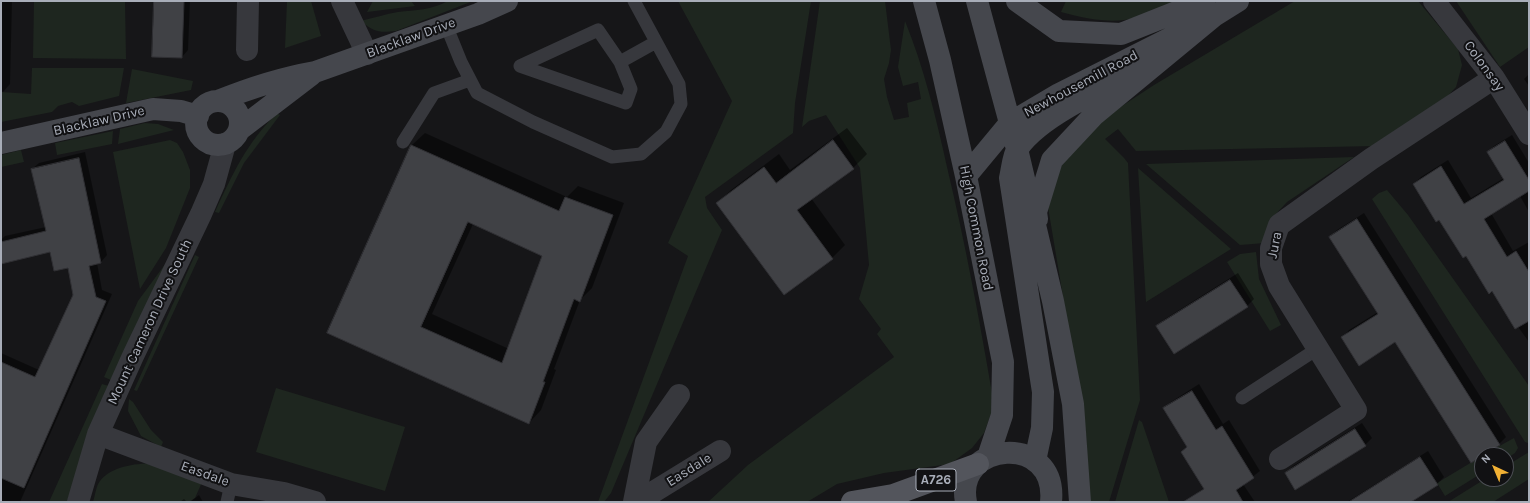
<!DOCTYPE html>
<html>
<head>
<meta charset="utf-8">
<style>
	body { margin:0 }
	#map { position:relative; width:1530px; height:503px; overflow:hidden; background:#161618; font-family:Karla,sans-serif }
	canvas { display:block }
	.frame { position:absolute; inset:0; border:2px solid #a8adb8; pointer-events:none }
	.north { position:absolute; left:1474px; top:447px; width:40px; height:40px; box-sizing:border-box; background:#111113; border:1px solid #4d4f55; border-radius:50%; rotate:316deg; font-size:11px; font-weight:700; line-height:16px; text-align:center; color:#a8adb8 }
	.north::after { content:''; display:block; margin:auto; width:14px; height:18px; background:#f2b134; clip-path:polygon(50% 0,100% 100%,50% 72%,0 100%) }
</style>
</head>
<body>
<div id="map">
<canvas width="1530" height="503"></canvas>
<div class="frame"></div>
<div class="north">N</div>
</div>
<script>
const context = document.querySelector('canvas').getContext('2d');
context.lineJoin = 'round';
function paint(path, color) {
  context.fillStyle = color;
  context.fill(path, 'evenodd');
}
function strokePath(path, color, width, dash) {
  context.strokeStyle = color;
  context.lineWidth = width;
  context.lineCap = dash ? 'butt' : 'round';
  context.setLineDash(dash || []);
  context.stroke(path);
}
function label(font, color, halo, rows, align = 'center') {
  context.font = font + ' Karla,sans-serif';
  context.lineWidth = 4;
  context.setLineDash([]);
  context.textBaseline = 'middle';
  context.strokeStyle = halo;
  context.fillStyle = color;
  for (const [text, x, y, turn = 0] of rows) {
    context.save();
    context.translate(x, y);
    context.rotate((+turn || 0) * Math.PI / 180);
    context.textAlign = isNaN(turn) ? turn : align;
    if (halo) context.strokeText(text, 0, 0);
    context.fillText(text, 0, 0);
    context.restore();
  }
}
paint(new Path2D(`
	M34 1H125L126 59 33 58Z
	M287 1H311L321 36 285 48Z
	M373 1H411L415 6 367 12Z
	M448 1H473L396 31C379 33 374 32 361 21 373 18 386 14 398 12 416 10 431 10 448 1Z
	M678 1H811L795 103 793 133 705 197 707 208 722 230 611 493 604 502H598L688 256 668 243 732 101Z
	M820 1H885L891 50 889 63 884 79 887 97 894 120 909 117 907 103 921 99 918 82 903 86 898 67 905 21C924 68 936 117 947 167 965 242 979 317 992 393L991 414 984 433 972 448 950 464 884 473 837 484 807 502H708L748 465 894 357 877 334 881 329 859 299 869 265 860 168 826 115 809 121 802 127Z
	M1066 1H1177C1132 25 1110 25 1061 12Z
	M1295 1H1418L1458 49 1462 65 1456 87 1444 100 1375 146 1136 151 1118 129 1105 139 1124 158 1128 163 1140 400 1109 502H1088L1086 434 1047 201 1053 177 1093 125 1154 85Z
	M1456 1H1529V47L1500 67Z
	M32 68H124L119 96 79 106 72 102 58 106 52 112 1 122V92L31 94Z
	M132 69 193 81 191 90 126 103Z
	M277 113 280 115 244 163 219 213 215 212C233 173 246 144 277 113Z
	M145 123 158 124 174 130 118 144 120 129Z
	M113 131 112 144 57 155 55 143Z
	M170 140 177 143 183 152 190 170V188L166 248 140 289 113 152Z
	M21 150 24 162 1 167V155Z
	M1354 157 1287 202 1275 215 1265 243 1240 245 1146 164Z
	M1138 168 1231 249 1146 302Z
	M1387 190 1408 215 1529 386 1528 443 1525 442 1372 199 1379 193Z
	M1256 252 1259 279 1281 325 1270 331 1227 262 1240 254Z
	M195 255 199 257 137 391 134 390Z
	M166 263 113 381 104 377 138 301Z
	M102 384 109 386 85 447 67 502H49Z
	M276 388 405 427 385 491 256 452Z
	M129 399 133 402 151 430 163 442 161 447 141 436 128 411Z
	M1139 420 1142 422 1169 502H1115Z
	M1514 438 1518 448 1515 453 1506 459V455H1483Z
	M1529 452V479L1493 502H1448L1485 479H1506V466Z
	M1482 456V473L1445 496 1437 483Z
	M152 463 203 480 195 498 189 502H93C95 496 96 486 100 481 112 466 134 464 152 463Z`), '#1e261f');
paint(new Path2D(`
	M1 1H12L10 84 3 92 1 91Z
	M155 1H190L188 50 182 57Z
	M1529 74V86L1524 79Z
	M847 128 867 154 853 168 811 198 845 245 832 258 718 203 731 190 779 154 790 170Z
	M425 133 567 197 578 186 624 203 592 288 580 300 554 369 556 370 541 410 529 423 328 333 412 145ZM473 224 544 255 509 349 432 314Z
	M1512 135 1529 163V212L1520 196 1491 213 1513 251 1529 242V342L1414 184 1421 177 1448 160 1471 198 1504 178 1488 152 1494 146Z
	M85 152 107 255 101 262 97 263 102 290 112 294 20 502H1V353L39 370 74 295 69 266 50 251 1 254V240L5 236 46 227 32 169 39 163Z
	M1364 213 1506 437 1499 444 1395 341 1343 337 1349 330 1378 312 1330 237 1337 230Z
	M1238 273 1254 299 1247 306 1158 326 1165 319Z
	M1199 384 1223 424 1229 420 1260 471 1243 484 1255 502H1204L1198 493 1204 488 1182 452 1188 446 1164 408 1171 402Z
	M1362 423 1372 438 1365 445 1286 474 1293 466Z
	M1428 451 1444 477 1437 484 1408 502H1347Z
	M199 495 203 502H190Z
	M184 499 187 502H180Z`), '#0007');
const building = new Path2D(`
	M154 1H184L182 58 152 57Z
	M833 140 854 169 797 210 833 259 784 295 716 203 764 167 776 183Z
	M1505 141 1529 180V191L1484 219 1507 257 1516 251 1529 272V321L1515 329 1492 291 1489 294 1466 256 1463 258 1439 220 1436 222 1413 184 1441 166 1464 204 1504 180 1487 152Z
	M411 145 559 211 565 197 613 215 580 302 574 299 543 382H545L529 424 327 333ZM468 222 542 256 502 363 421 327Z
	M79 158 101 263 89 266 96 297 106 301 24 488 1 478V362L35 377 73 295 68 268 54 271 50 252 1 264V242L46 231 31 169Z
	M1357 219 1500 445 1471 463 1395 342 1359 366 1341 337 1378 314 1329 237Z
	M1230 280 1248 307 1174 354 1156 326Z
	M1192 391 1216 430 1222 426 1254 478 1236 490 1243 502H1183L1204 489 1181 452 1187 447 1163 408Z
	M1355 429 1366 446 1295 490 1285 473Z
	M1420 457 1438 485 1411 502H1349Z`);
paint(building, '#404145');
strokePath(building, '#303034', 1);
strokePath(new Path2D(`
	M446 25 461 62 477 93 533 122 612 157 641 154 666 132 681 104 679 84 634 1
	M620 62 598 30 520 66 626 103 631 89 620 62 656 42
	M403 142 434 93 470 80
	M1242 398 1317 349
	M227 502 231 484`), '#37383d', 13);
strokePath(new Path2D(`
	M342 1 367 54
	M1434 1 1494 78 1529 134
	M247 50 248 1
	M98 434 231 484 284 493 315 502
	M1280 459 1356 410 1279 286 1271 264V248L1279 225 1371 159 1494 78
	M78 502 98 434 133 356 201 214 214 184 225 144
	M634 502 646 442 679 395
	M637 502 720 451`), '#37383d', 22);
strokePath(new Path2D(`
	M924 1 940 60 966 176 1003 362 1002 415 988 457
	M977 1 1017 149 1053 301 1073 404 1080 502
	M1017 1 1059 31 1121 34 1204 1
	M218 101C250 88 281 78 315 72L478 14 507 1
	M196 123a22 22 0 1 1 44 0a22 22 0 1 1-44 0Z
	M239 130 311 75
	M1 143 153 109 181 111 198 116
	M966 176 1010 123 1059 94 1214 16 1238 1
	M1037 219 1036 212 1052 160 1094 115 1214 16
	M1035 461 1042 428 1043 392 1010 178C1012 170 1013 155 1018 148 1043 112 1116 83 1156 63
	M966 502C954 441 1058 432 1051 502`), '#45474d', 22);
strokePath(new Path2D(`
	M852 502 893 495 978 464`), '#53555c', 22);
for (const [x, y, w] of [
	[936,480,40]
]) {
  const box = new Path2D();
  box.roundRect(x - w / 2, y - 11, w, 22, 3);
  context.fillStyle = '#111113';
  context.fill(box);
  strokePath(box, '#a8adb8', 1);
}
label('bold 13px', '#a8adb8', null, [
	["A726",936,480]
]);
label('14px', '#a8adb8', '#111113', [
	["Blacklaw Drive",411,38,-20],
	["Colonsay",1484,66,54],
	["Newhousemill Road",1081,84,-28],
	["Blacklaw Drive",99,121,-13],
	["High Common Road",976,228,79],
	["Jura",1275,245,-79],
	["Mount Cameron Drive South",150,322,-65],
	["Easdale",689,470,-32],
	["Easdale",205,474,20]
]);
</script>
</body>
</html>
